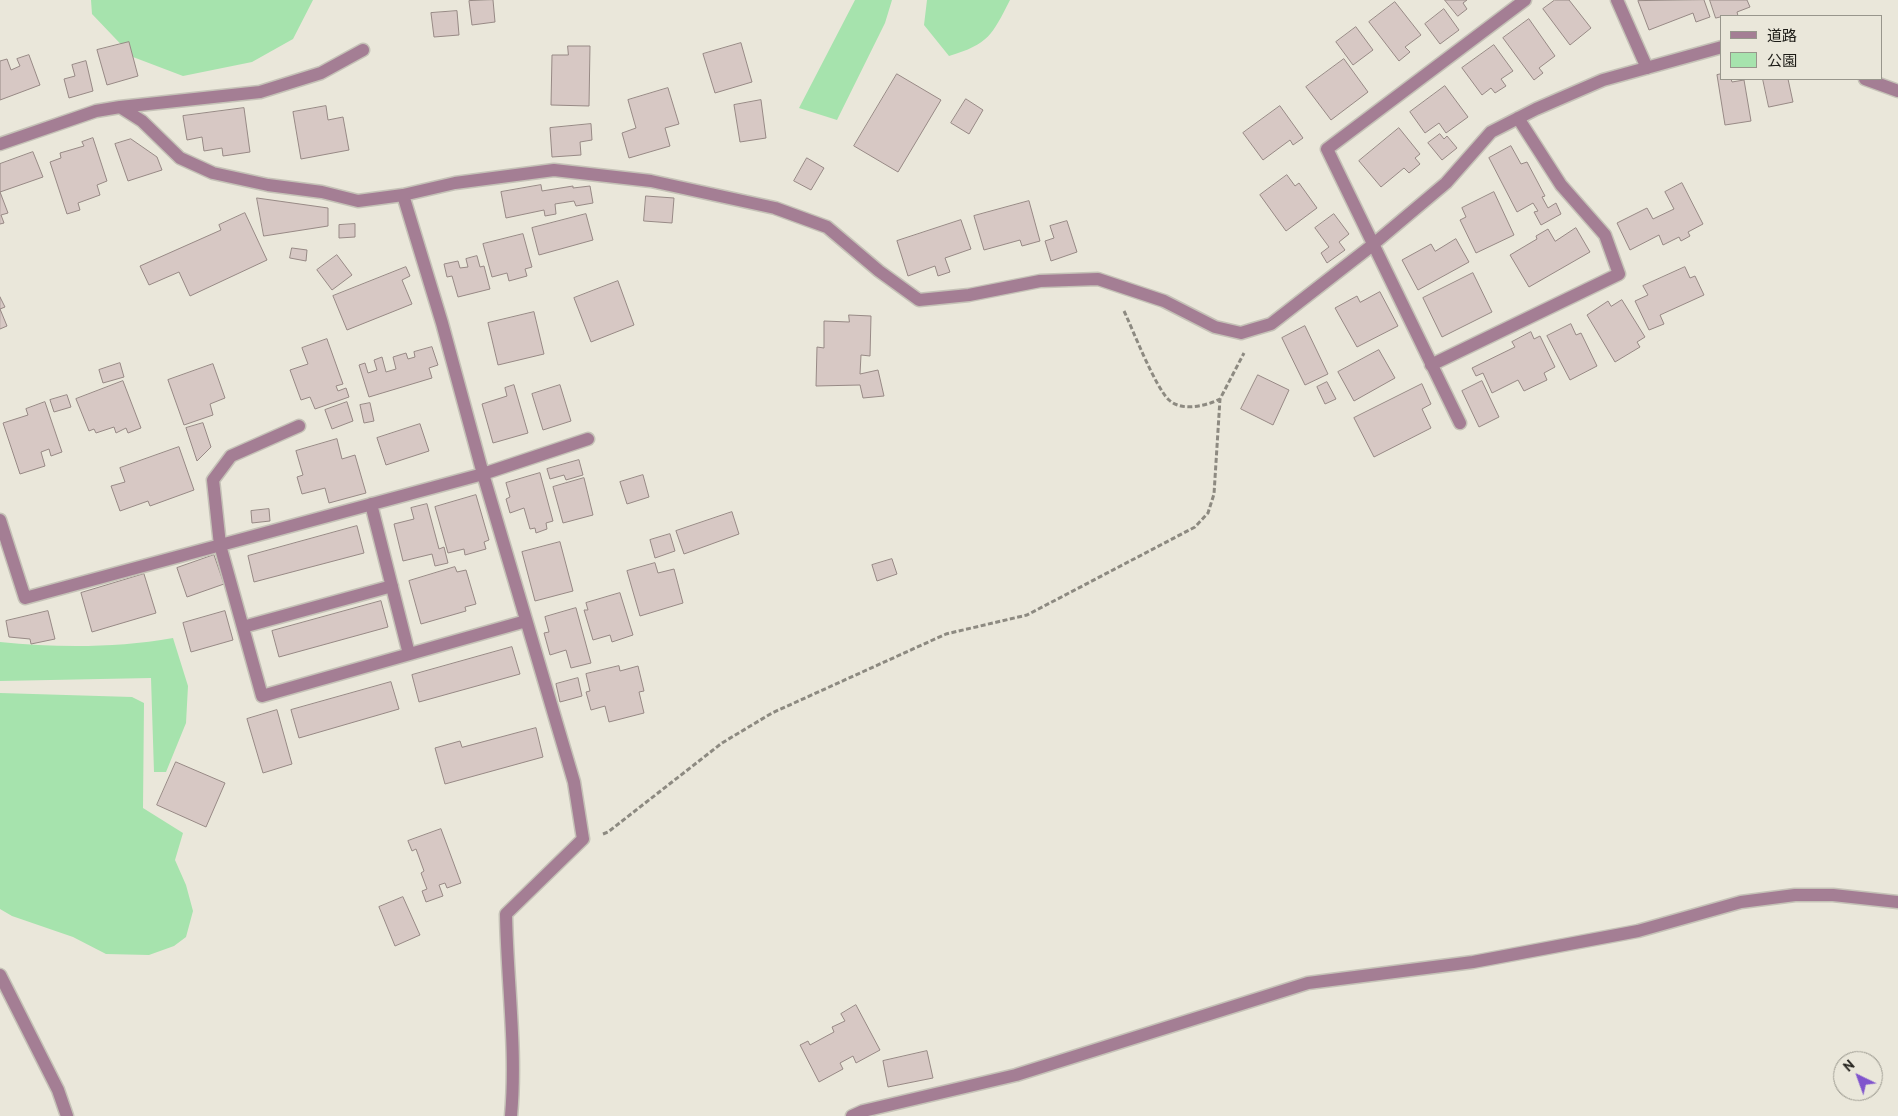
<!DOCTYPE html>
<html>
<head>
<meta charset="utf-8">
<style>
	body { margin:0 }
	#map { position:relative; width:1898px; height:1116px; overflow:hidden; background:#eae7da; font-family:"PT Sans","Noto Sans JP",sans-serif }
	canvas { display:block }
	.legend { position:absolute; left:1720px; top:15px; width:162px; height:65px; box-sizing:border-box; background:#eae7da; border:1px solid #98968c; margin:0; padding:6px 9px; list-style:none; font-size:15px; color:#1d1c17 }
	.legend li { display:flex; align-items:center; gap:10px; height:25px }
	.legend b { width:25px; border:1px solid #98968c }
	.north { position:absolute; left:1833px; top:1051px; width:50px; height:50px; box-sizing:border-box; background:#eae7da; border:1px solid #98968c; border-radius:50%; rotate:318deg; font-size:14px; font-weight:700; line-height:20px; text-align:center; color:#1d1c17 }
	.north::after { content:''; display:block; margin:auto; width:18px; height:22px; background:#8054cd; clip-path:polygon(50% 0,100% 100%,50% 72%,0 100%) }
</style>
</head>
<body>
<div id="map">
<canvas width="1898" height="1116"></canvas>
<ul class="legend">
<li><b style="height:6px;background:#a47e94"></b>道路</li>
<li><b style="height:14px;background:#a6e3ad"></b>公園</li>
</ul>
<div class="north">N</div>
</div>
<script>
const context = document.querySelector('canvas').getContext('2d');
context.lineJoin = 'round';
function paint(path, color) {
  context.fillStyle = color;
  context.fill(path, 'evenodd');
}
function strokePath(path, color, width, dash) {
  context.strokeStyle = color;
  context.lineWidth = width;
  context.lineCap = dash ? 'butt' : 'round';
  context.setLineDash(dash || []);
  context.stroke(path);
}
paint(new Path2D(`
	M91 0H313L293 39 252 62 183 76 133 57 92 14Z
	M855 0H892L885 23 837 120 799 108Z
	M927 0H1010C992 35 989 44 949 56L924 25Z
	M173 638 188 686 186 723 166 772H154L151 678 0 681V642C58 648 116 648 173 638Z
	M0 693 132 697 144 703 143 808 183 833 175 860 186 885 193 911 186 937 174 946 149 955 106 954 73 937 12 916 0 909Z`), '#a6e3ad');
const building = new Path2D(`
	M493 0 495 22 472 25 469 1Z
	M1445 0H1467L1463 3 1467 9 1458 16Z
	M1555 0H1569L1591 28 1570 45 1543 9Z
	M1704 0 1710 17 1696 22 1693 13 1649 30 1638 1Z
	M1710 0H1747L1750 7 1737 12 1738 16H1724L1716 18Z
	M1395 2 1421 35 1405 47 1410 52 1399 61 1369 22Z
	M1444 9 1459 30 1440 44 1425 24Z
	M457 11 459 35 434 37 431 13Z
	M1529 19 1555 56 1539 68 1543 73 1534 80 1503 38Z
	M1356 27 1373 50 1353 65 1336 42Z
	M129 42 138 76 107 85 97 50Z
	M741 43 752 82 715 93 703 54Z
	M1494 45 1513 71 1501 79 1506 86 1495 93 1491 88 1482 95 1462 68Z
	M568 46H590L589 106 551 105 552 55H568Z
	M29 55 40 85 0 100V61L7 59 11 70 20 66 17 59Z
	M1344 59 1368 92 1331 120 1306 87Z
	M86 61 93 91 69 98 64 79 75 76 72 65Z
	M897 74 941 100 898 172 854 146Z
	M1722 74V79H1731L1732 82 1744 80 1751 121 1725 125 1717 75Z
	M1763 79H1788L1793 102 1769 107Z
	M1445 86 1468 117 1446 133 1439 123 1425 133 1410 112Z
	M668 88 679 124 665 128 670 146 629 158 622 133 636 128 628 100Z
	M966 99 983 110 969 134 951 123Z
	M761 100 766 138 740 142 734 105Z
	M326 106 328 120 343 117 349 150 301 159 293 112Z
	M1280 106 1303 138 1293 145 1290 140 1263 160 1243 133Z
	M244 108 250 152 223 156 222 148 204 151 202 137 187 140 183 116Z
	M591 124 592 140 580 142 581 155 552 157 550 128Z
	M1399 128 1420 154 1415 158 1420 164 1409 173 1404 168 1381 187 1359 161Z
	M1440 134 1444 139 1447 136 1457 148 1442 160 1428 143Z
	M93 138 107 181 97 185 100 195 78 203 80 210 67 214 50 162 61 158 60 153 84 146 82 142Z
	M131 139 157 157 162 170 128 181 115 144Z
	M1511 146 1521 164 1527 162 1545 196 1542 197 1548 208 1556 203 1561 214 1541 225 1534 212 1538 211 1533 203 1517 212 1489 158Z
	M33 152 43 177 0 192V164Z
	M807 158 824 168 811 190 794 181Z
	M1287 175 1295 186 1299 183 1317 208 1286 231 1260 195Z
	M1682 183 1703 224 1688 232 1690 236 1681 241 1679 237 1663 245 1659 235 1630 250 1617 223 1647 208 1653 219 1674 209 1665 192Z
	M541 185 542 191 573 186V188L590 186 593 203 576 206 574 201 555 204 556 214 545 216 544 210 506 218 501 192Z
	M0 192 8 213 1 215 4 223 0 224Z
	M1494 192 1514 235 1476 253 1460 220 1466 217 1462 208Z
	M646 196 674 198 672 223 644 221Z
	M257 198 328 208V226L264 236Z
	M1029 201 1040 241 1022 246 1020 240 984 250 974 216Z
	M245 213 267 260 190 296 179 272 149 285 140 266 221 230 219 225Z
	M586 214 593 240 539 255 532 228Z
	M1334 214 1349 234 1339 242 1345 250 1327 263 1321 253 1329 247 1315 228Z
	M961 220 971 249 945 258 950 272 938 276 935 266 908 276 897 241Z
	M1067 221 1077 252 1051 261 1045 241 1054 238 1050 226Z
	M355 224V237L339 238V225Z
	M1576 228 1590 252 1529 287 1510 255 1537 239 1536 236 1548 229 1555 241Z
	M523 234 532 267 525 269 527 276 509 281 507 273 492 277 483 244Z
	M1456 239 1469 262 1418 290 1402 260 1431 244 1435 251Z
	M292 248 307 250 306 261 290 258Z
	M337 255 352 275 332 290 317 270Z
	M477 256 480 267 484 266 490 289 458 297 452 276 447 277 444 264 458 261 460 268 468 267 466 259Z
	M406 267 410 276 402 280 412 304 347 330 333 296Z
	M1685 267 1690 278 1695 276 1704 295 1660 315 1664 324 1649 330 1635 301 1648 295 1643 286Z
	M1473 273 1492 312 1442 337 1423 298Z
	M618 281 634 325 591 342 574 298Z
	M1380 292 1398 326 1357 347 1335 308 1357 296 1360 302Z
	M0 297 5 307 0 309 7 326 0 329Z
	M1622 300 1645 337 1637 342 1640 347 1615 362 1587 315 1608 301 1611 306Z
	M534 312 544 354 498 365 488 323Z
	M849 315 871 316 870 356 861 355 860 374 878 370 884 396 863 398 860 385 816 386 817 347 824 348V321L849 322Z
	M1571 324 1576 335 1581 333 1597 366 1570 380 1547 336Z
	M1305 326 1328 374 1305 385 1282 338Z
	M1531 332 1534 339 1540 336 1555 367 1544 373 1547 380 1524 391 1518 380 1492 393 1483 373 1476 376 1472 368 1515 347 1512 342Z
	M327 339 343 384 336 386 338 391 346 388 349 397 315 409 310 397 301 400 290 370 308 364 302 348Z
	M432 347 438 365 429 368 432 378 369 397 359 365 365 363 368 373 377 370 374 360 382 357 386 372 396 369 393 357 406 353 408 359 415 357 414 352Z
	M1379 350 1395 378 1354 401 1338 372Z
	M120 363 124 377 103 383 99 370Z
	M213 364 225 398 210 404 213 415 184 425 168 380Z
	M1258 375 1289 390 1273 425 1241 409Z
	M123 381 141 428 128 433 126 428 116 433 114 427 96 433 94 429 89 431 76 399Z
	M1482 381 1499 417 1479 427 1462 391Z
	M1327 382 1336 399 1325 404 1317 387Z
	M1422 384 1431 404 1422 409 1431 428 1374 457 1354 418Z
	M514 385 528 433 493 443 482 404 507 396 505 388Z
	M560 385 571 421 543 430 532 394Z
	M67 395 71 407 54 412 50 400Z
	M45 402 62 452 51 456 49 449 41 452 45 466 20 474 3 423 28 415 26 409Z
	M347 402 353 421 332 429 325 410Z
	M370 403 374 421 364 423 360 405Z
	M203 423 211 447 197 461 186 428Z
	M420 424 429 451 386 465 377 438Z
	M337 439 342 459 355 455 366 493 329 503 325 488 302 494 297 477 303 475 296 451Z
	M179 447 194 490 150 506 148 501 120 511 111 486 125 482 120 468Z
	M579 460 583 475 566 480 564 475 550 479 547 469Z
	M540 473 553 521 546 523 547 529 536 533 535 528 530 529 524 508 510 513 506 499 510 497 506 483Z
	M643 475 649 497 627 504 620 482Z
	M584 478 593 515 563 523 553 487Z
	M476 495 489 540 484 542 486 549 465 555 464 549 448 553 435 507Z
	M427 504 439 549 444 547 448 563 435 566 432 554 403 561 394 524 414 519 411 508Z
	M269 509 270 521 252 523 251 511Z
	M732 512 739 534 684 554 676 531Z
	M357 526 364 553 254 582 248 556Z
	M670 534 675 551 655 558 650 540Z
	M560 542 573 591 535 601 522 552Z
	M214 555 224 584 187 597 177 568Z
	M892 559 897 574 877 581 872 565Z
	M655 563 658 573 674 569 683 603 640 616 627 571Z
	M455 567 457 572 466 570 476 604 465 607 466 611 421 624 409 581Z
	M144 574 156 613 92 632 81 593Z
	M620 593 633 635 612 642 610 635 593 640 584 610H588L586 603Z
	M381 601 388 627 279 657 272 631Z
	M576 608 591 663 571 668 566 650 550 655 544 633 549 632 545 617Z
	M48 611 55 639 31 644 30 639 9 637 6 621Z
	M225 611 233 640 191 652 183 623Z
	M512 647 520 674 419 702 412 675Z
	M619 666 620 671 638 666 644 691 639 692 644 713 609 722 605 706 591 710 586 692 590 691 586 674Z
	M578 678 582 696 560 702 556 684Z
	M391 682 399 709 299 738 291 710Z
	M277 710 292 764 263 773 247 719Z
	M536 728 543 757 445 784 435 748 460 741 462 747Z
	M176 762 225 783 206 827 157 805Z
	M441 829 461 883 447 888 445 883 439 885 443 896 426 902 422 891 427 889 421 873 424 871 416 849 412 851 408 841Z
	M403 897 420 935 395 946 379 907Z
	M856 1005 880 1050 856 1063 853 1056 840 1063 843 1069 819 1082 800 1045 808 1041 810 1045 834 1032 832 1027 845 1021 841 1014Z
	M927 1051 933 1078 888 1087 883 1061Z`);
paint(building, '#d7c8c4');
strokePath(building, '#978985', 1);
const minor = new Path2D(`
	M1617 0 1647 68
	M1865 79 1898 91
	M120 107 260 92 321 73 363 50
	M0 144 96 111 120 107 142 121 180 158 213 173 268 185 322 192 358 201 403 195 455 183 554 170 651 181 775 208 827 227 879 271 919 300 969 295 1040 281 1098 279 1164 301 1215 327 1241 333 1254 329 1271 324 1370 247 1446 183 1491 132 1536 109 1603 80 1722 47
	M403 195 442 323 483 474 574 782 583 839 506 914C507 981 517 1049 511 1116
	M1431 365 1619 274 1605 235 1561 185 1518 118
	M1460 423 1327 149 1525 0
	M299 426 231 456 213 480 220 545 262 696 526 621
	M371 504 409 654
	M0 520 25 598 483 474 588 439
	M243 627 392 586
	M0 975 58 1090 67 1116
	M852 1116 863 1111 1016 1075 1308 983 1473 962 1638 931 1741 902 1795 895H1833L1898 902`);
strokePath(minor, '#c5c2b7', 15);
strokePath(new Path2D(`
	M1124 311C1133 330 1155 387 1169 400 1182 412 1206 406 1220 399
	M603 834 608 832 722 743 772 713 946 634 1027 615 1195 527 1208 513 1214 494 1220 399 1244 353`), '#8d8a81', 3, [5, 2.5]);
strokePath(minor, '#a47e94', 12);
</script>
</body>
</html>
